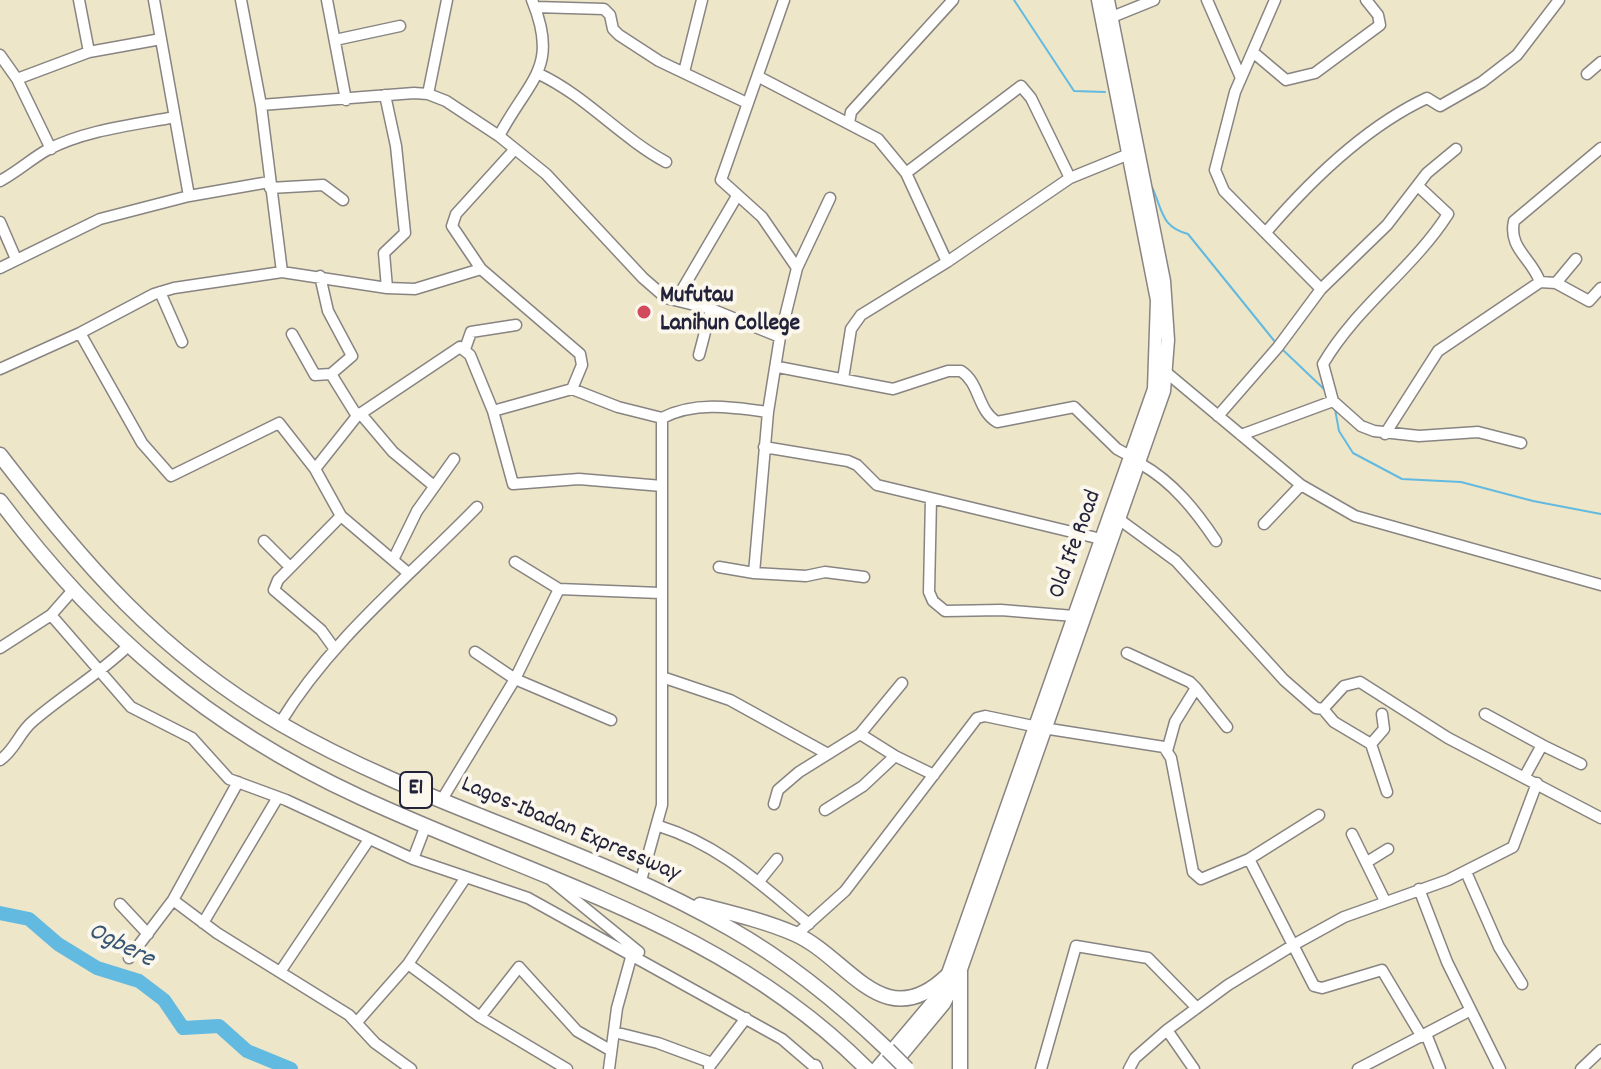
<!DOCTYPE html>
<html>
<head>
<meta charset="utf-8">
<style>
	body { margin:0 }
	canvas { display:block; background:#ede6c8 }
</style>
</head>
<body>
<canvas width="1601" height="1069"></canvas>
<script>
const context = document.querySelector('canvas').getContext('2d');
context.lineJoin = 'round';
function strokePath(path, color, width, dash) {
  context.strokeStyle = color;
  context.lineWidth = width;
  context.lineCap = dash ? 'butt' : 'round';
  context.setLineDash(dash || []);
  context.stroke(path);
}
function label(font, color, halo, rows, align = 'center') {
  context.font = font + ' Dekko,sans-serif';
  context.lineWidth = 8;
  context.setLineDash([]);
  context.textBaseline = 'middle';
  context.strokeStyle = halo;
  context.fillStyle = color;
  for (const [text, x, y, turn = 0] of rows) {
    context.save();
    context.translate(x, y);
    context.rotate((+turn || 0) * Math.PI / 180);
    context.textAlign = isNaN(turn) ? turn : align;
    if (halo) context.strokeText(text, 0, 0);
    context.fillText(text, 0, 0);
    context.restore();
  }
}
strokePath(new Path2D(`
	M1014 0 1074 91 1105 92
	M1152 187C1163 211 1161 227 1188 234L1276 343
	M1283 350 1325 390
	M1335 409 1339 431 1353 453 1402 479 1461 482 1533 501 1601 514`), '#63bae0', 2);
strokePath(new Path2D(`
	M0 913 29 919 58 944 97 968 139 981 164 1000 183 1028 219 1026 247 1051 291 1069`), '#63bae0', 14);
const minor = new Path2D(`
	M79 0 89 52
	M154 0 189 196
	M241 0 261 105 282 272
	M327 0 346 100
	M784 0 721 180 762 217 797 268
	M1207 0 1241 78
	M1275 0 1235 92 1215 170 1224 191 1321 289
	M535 7 604 9 610 15 613 29 619 35 659 61 747 103
	M1112 17 1154 0
	M335 40 400 26
	M1254 53 1286 80 1315 73 1380 25 1378 15 1366 0
	M0 55 17 79 51 149
	M684 72 702 0
	M539 74C586 96 620 137 666 162
	M1587 74 1601 62
	M759 77 878 139 906 173 947 262
	M17 79 89 52 161 39
	M428 94 447 0
	M385 95 396 146 405 233 384 253 387 288
	M261 105 414 93 428 94 446 101 499 136 546 174 643 278 666 298 711 309 780 337
	M849 123 851 112 953 0
	M499 136C529 79 560 68 532 0
	M515 149 456 214 452 226 481 269 580 354 582 365 572 389
	M906 173 1021 86 1031 98 1070 178
	M0 181C17 172 31 159 47 150 85 130 133 125 175 117
	M1418 186 1448 214C1413 269 1356 307 1323 364L1333 401 1361 426 1374 431 1419 436 1478 432 1521 443
	M270 188 323 185 343 200
	M0 222 16 259
	M1267 231C1310 181 1367 126 1427 98L1440 106 1482 82 1517 55 1559 0
	M0 268 100 219 189 196 269 182
	M320 276 328 311 352 356 331 374 357 416
	M1540 282C1532 258 1508 249 1514 221L1601 148
	M1556 283 1576 259
	M160 292 182 342
	M676 300 737 196
	M80 333 142 443 171 476 279 423 315 469 341 516 407 572
	M292 334 315 375 331 374
	M465 349 471 332 516 325
	M699 355 711 309
	M778 367 893 389 948 371H961C980 383 977 410 997 422L1074 407 1117 449 1132 457
	M0 369 80 333 154 294 174 288 282 272 387 288 415 289 481 269
	M1167 373 1301 485 1355 516 1601 585
	M843 379 851 329 861 315 947 262 1070 178 1129 154
	M493 411 572 389 618 407 662 418C695 401 732 407 768 412
	M360 413 393 452 434 486
	M1218 416 1278 347 1321 289 1387 225 1427 173 1456 149
	M1385 434 1438 351 1540 282 1556 283 1589 301 1601 288
	M1241 435 1333 401
	M764 447 848 461 857 465 877 485 931 498 929 592 933 601 945 611 1001 610 1074 616
	M1141 464C1173 482 1196 511 1216 541
	M315 469 357 416 460 347 470 355 493 411 513 484 579 479 662 486
	M931 498 1101 539
	M1120 520 1176 561 1284 680 1316 708 1323 709 1344 686 1360 682 1448 738 1601 818
	M1264 524 1301 485
	M264 541 290 567
	M393 560 417 511 454 459
	M515 562 559 589 660 593
	M719 567 754 573 806 576 825 572 864 577
	M754 573 768 412 780 337 797 268 830 198
	M73 590 51 615 131 707 192 738 229 779 286 800 413 859 528 898 782 1039 817 1069
	M0 648 51 615
	M334 648 321 630 274 590 278 580 341 516
	M475 652 515 679 611 720
	M1127 653 1190 682 1196 688 1175 722 1167 751
	M662 677 730 700 826 753
	M1196 688 1227 727
	M1323 709 1334 722 1371 744 1387 792
	M1485 714 1542 745
	M280 723C332 638 408 578 477 507
	M1043 728 1164 747 1171 758 1193 872 1201 879 1249 859 1319 815
	M860 734 895 756 934 775
	M1371 744 1384 729 1382 714
	M0 760C15 750 19 733 32 722 63 695 98 675 127 647
	M1525 776 1542 745 1581 764
	M441 801 515 679 559 589
	M774 804 778 790 799 772 860 734 902 683
	M825 810 863 786 895 756
	M659 826C720 845 760 884 809 924
	M1352 834 1385 901
	M413 859 426 825
	M1249 859 1314 986 1322 988 1382 970 1422 1037
	M1367 862 1388 849
	M1466 872 1499 947 1522 984
	M760 880 777 859
	M552 881 639 952
	M640 884 662 805V418
	M1419 889 1447 962 1500 1069
	M173 900 217 933 349 1015 375 1043 411 1069
	M120 904 148 934
	M203 923 278 797
	M796 935 845 891 977 718 985 716 1033 726
	M129 958 173 900 238 782
	M408 964 480 1017 567 1069
	M280 972 368 841
	M480 1017 519 967 577 1031 610 1050
	M357 1022 408 964 466 877
	M1167 1030 1194 1069
	M614 1032 658 1043 712 1063
	M1426 1034 1440 1069
	M709 1067 746 1018
	M609 1069 617 1008 632 954
	M1041 1069 1076 946 1148 958 1197 1008
	M1129 1069 1135 1058 1167 1030 1228 985 1295 944 1344 917 1448 880 1513 847 1537 783
	M1358 1069 1469 1011
	M1581 1069 1601 1050`);
const major = new Path2D(`
	M815 1066 816 1069
	M876 1069 935 999 947 976 1154 389 1157 300 1098 0
	M890 1069 944 1004 960 972 1164 391 1168 340 1164 281 1108 0`);
const highway = new Path2D(`
	M0 455C85 565 158 652 281 724 424 807 588 846 731 929 789 962 840 1004 888 1050
	M0 501C100 634 208 727 360 797 538 880 725 925 867 1069
	M700 905C731 913 765 921 795 934 849 958 883 1037 947 976
	M960 972V1069`);
strokePath(minor, '#888482', 13);
strokePath(major, '#888482', 15);
strokePath(highway, '#888482', 17);
strokePath(minor, '#fff', 10);
strokePath(major, '#fff', 12);
strokePath(highway, '#fff', 14);
const highwayBridge = new Path2D(`
	M888 1050 907 1069`);
strokePath(highwayBridge, '#888482', 17, []);
strokePath(highwayBridge, '#fff', 14);
for (const [x, y, r, color] of [
	[644,312,8,"#d1495b"]
]) {
  const dot = new Path2D();
  dot.arc(x, y, r, 0, 2 * Math.PI);
  context.fillStyle = color;
  context.fill(dot);
  strokePath(dot, '#fbf7ec', 3);
}
for (const [x, y, w] of [
	[416,790,32]
]) {
  const box = new Path2D();
  box.roundRect(x - w / 2, y - 18, w, 36, 6);
  context.fillStyle = '#fbf7ec';
  context.fill(box);
  strokePath(box, '#22223b', 2);
}
label('bold 22px', '#22223b', null, [
	["E1",416,790]
]);
label('bold 24px', '#22223b', '#fbf7ec', [
	["Mufutau",660,298],
	["Lanihun College",660,326]
], 'left');
label('24px', '#22223b', '#fbf7ec', [
	["Old Ife Road",1077,545,-70],
	["Lagos-Ibadan Expressway",570,831,23]
]);
label('italic 26px', '#395775', '#fbf7ec', [
	["Ogbere",120,947,27]
]);
</script>
</body>
</html>
